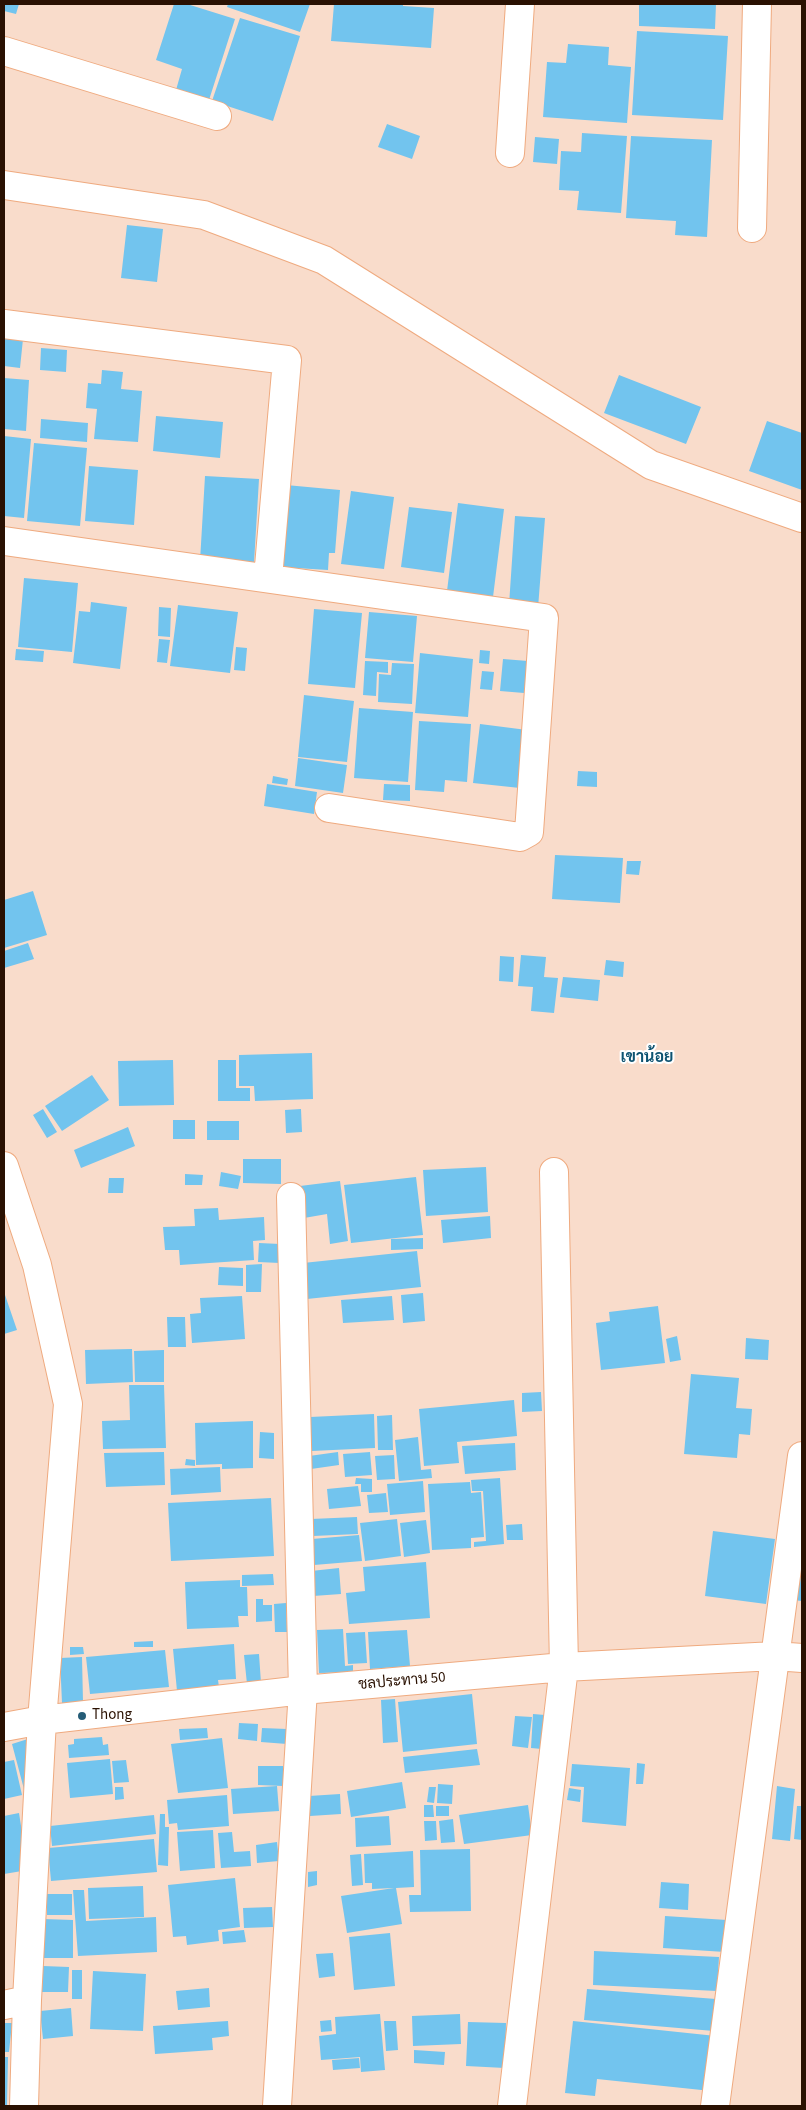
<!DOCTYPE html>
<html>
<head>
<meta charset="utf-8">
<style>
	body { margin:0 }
	#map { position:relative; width:806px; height:2110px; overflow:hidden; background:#f9dccb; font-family:"Source Sans 3",sans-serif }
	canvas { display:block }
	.frame { position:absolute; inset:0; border:5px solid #2a1102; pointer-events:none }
</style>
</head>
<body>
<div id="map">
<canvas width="806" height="2110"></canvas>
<div class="frame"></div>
</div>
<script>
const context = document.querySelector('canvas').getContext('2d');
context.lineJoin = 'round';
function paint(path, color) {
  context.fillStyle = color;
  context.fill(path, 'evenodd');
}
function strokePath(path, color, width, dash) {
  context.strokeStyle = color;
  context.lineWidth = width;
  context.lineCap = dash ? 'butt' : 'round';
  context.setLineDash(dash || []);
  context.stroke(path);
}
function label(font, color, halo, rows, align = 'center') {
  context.font = font + ' "Source Sans 3",Sarabun,sans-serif';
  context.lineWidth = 4;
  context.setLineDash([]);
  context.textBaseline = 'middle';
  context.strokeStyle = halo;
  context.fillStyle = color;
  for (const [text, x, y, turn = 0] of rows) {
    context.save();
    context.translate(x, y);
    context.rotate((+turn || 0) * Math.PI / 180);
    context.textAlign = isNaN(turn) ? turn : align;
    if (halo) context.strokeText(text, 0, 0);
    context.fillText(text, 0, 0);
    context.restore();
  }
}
paint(new Path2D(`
	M4 4H19L16 14 4 11Z
	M174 4H187L235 19 209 100 176 90 182 69 156 60Z
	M228 4H310L300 32 227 7Z
	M334 4H403V6L434 8 431 48 331 41Z
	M639 4H716L715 29 639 26Z
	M240 18 300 36 273 121 212 101Z
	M637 31 728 36 723 120 632 115Z
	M568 44 609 47 608 65 631 67 627 123 543 117 547 62 566 63Z
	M387 124 420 136 412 159 378 147Z
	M582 133 627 136 621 213 577 210 579 191 559 190 561 151 581 152Z
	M631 136 712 140 707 237 675 235 676 221 626 218Z
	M535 137 559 139 557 164 533 162Z
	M127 225 163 229 157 282 121 278Z
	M4 336 23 339 20 368 4 366Z
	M41 348 67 350 66 372 40 370Z
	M102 370 123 372 121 389 142 391 138 442 94 439 97 409 86 408 88 383 101 384Z
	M619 375 701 407 686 444 604 413Z
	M4 378 29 380 26 431 4 429Z
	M156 416 223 422 220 458 153 451Z
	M41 419 88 423 87 442 40 438Z
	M767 421 802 433V490L749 471Z
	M4 436 31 439 24 518 4 516Z
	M34 443 87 448 80 526 27 521Z
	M89 466 138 470 134 525 85 521Z
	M205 476 259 479 254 563 200 561Z
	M286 485 340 490 335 553H329L328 570 280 567Z
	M351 491 394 497 384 569 341 564Z
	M458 503 504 509 493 597 447 591Z
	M409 507 452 512 444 573 401 567Z
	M515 516 545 518 538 608 509 605Z
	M24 578 78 583 72 652 18 647Z
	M91 602 127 607 120 669 73 663 79 611 90 612Z
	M178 605 238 612 230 673 170 666Z
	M159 607 171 608 170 637 158 636Z
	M314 609 362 613 355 688 308 684Z
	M369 612 417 616 413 662 365 658Z
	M159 639 170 640 167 663 157 662Z
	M236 647 247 648 245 671 234 670Z
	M16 649 44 651 43 662 15 660Z
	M480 650 490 651 489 664 479 663Z
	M420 653 473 659 468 717 415 713Z
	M503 659 528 661 524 693 500 691Z
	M365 661 388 662V673L377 672 376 696 363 695Z
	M392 663 414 664 412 704 378 702 379 674 391 675Z
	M482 671 494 672 492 690 480 689Z
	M304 695 354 701 347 762 298 757Z
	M359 708 413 712 408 782 354 778Z
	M419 721 471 724 467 782 445 780 444 792 415 790Z
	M480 724 527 730 520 788 473 783Z
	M298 758 347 765 343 793 295 786Z
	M578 771 597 772V787L577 786Z
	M273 776 288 779 287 785 272 783Z
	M267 784 317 792 314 814 264 806Z
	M384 784 410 785V801L383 800Z
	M555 855 623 858 620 903 552 899Z
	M627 861H641L639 875 626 874Z
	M33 891 47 935 4 948V900Z
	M28 943 34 959 4 968V951Z
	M521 955 546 957 544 977 558 978 554 1013 531 1011 533 987 518 986Z
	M500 956 514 957 513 982 499 981Z
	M606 960 624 962 623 977 604 975Z
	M563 977 600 980 598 1001 560 997Z
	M312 1053 313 1099 255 1101 254 1086H239V1055Z
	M173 1060 174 1105 119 1106 118 1061Z
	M218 1060H236V1088H250V1101H218Z
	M92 1075 109 1100 62 1131 45 1106Z
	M43 1109 57 1132 47 1138 33 1115Z
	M301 1109 302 1132 286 1133 285 1110Z
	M173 1120H195V1139H173Z
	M207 1121H239V1140H207Z
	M128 1127 135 1146 81 1168 74 1150Z
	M243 1159H281V1184L243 1183Z
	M486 1167 488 1212 426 1216 423 1170Z
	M221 1172 241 1176 238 1189 219 1186Z
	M185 1174 203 1175 202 1185H185Z
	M416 1177 423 1235 351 1243 344 1185Z
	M109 1178H124L123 1193H108Z
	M340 1181 348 1241 330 1244 327 1214 304 1218 300 1186Z
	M218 1208 219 1220 264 1217 265 1240 253 1241 254 1260 180 1265 179 1250H165L163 1227 195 1226 194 1209Z
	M490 1216 491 1238 443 1243 441 1220Z
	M423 1238V1249L391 1250V1239Z
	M259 1243 280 1244V1263L258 1262Z
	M417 1251 421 1287 307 1299 303 1263Z
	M262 1264 261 1292H246V1265Z
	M219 1267 243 1268V1286L218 1285Z
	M4 1292 17 1330 4 1334Z
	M423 1293 425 1321 403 1323 401 1295Z
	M242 1296 245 1339 192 1343 190 1314 201 1313 200 1298Z
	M392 1296 394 1320 343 1323 341 1300Z
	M658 1306 665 1363 601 1370 596 1323 610 1321 609 1312Z
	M167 1317H185L186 1347H168Z
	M677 1336 681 1360 670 1362 666 1339Z
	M746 1338 769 1340 768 1360 745 1359Z
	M132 1349 133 1382 86 1384 85 1350Z
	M164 1350V1382H135L134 1351Z
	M691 1374 739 1378 736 1408 752 1409 750 1435 739 1434 737 1458 684 1454Z
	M129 1385H164L166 1448 103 1449 102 1421 130 1420Z
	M541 1392 542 1411 522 1412V1393Z
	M514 1400 517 1436 457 1442 459 1463 424 1466 419 1409Z
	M374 1414 375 1448 312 1451 310 1417Z
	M392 1415 393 1450H378L377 1416Z
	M253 1421V1468L222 1469V1464L196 1465 195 1423Z
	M260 1432 274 1433V1459L259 1458Z
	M418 1437 421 1470 431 1469 432 1478 399 1481 395 1440Z
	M515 1443 516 1470 465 1474 462 1446Z
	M164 1452 165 1485 106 1487 104 1453Z
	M338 1452 339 1465 311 1469 309 1456Z
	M370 1452 372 1475 345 1477 343 1454Z
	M394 1455 395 1479 377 1480 375 1456Z
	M186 1459 195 1460V1466L185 1465Z
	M220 1467 221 1492 171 1495 170 1469Z
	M356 1478 372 1479V1492H361V1484H355Z
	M500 1478 504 1544 474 1547V1542L486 1541 483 1491H472L471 1480Z
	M423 1481 425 1512 390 1515 387 1484Z
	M470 1482 471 1493 481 1492 484 1537 471 1538V1548L432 1550 428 1484Z
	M358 1486 361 1506 329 1509 327 1489Z
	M386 1493 388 1512 369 1513 367 1495Z
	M271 1498 274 1556 171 1561 168 1503Z
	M357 1517 358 1534 313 1536 311 1519Z
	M397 1519 401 1556 365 1561 360 1523Z
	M426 1520 430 1553 404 1557 400 1523Z
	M522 1524 523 1540H507L506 1525Z
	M713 1531 775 1539 766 1604 705 1596Z
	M802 1531V1601L792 1600Z
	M359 1535 362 1561 314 1565 312 1539Z
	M426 1562 430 1618 349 1624 346 1593 365 1591 363 1567Z
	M339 1568 341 1594 313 1596 311 1571Z
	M273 1574 274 1585 242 1586V1575Z
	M240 1580V1587H247L248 1616H238L239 1627 187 1629 185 1582Z
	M256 1599H263V1605H272V1621L256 1622Z
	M286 1603 287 1632H275L274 1604Z
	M343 1629 345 1666 353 1665V1672L319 1673 317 1630Z
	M407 1630 410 1666 370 1669 368 1632Z
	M365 1632 367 1663 348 1664 346 1633Z
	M153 1641V1647H134V1642Z
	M234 1644 236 1679 218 1680 219 1687 177 1691 173 1649Z
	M70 1647H83L84 1654 70 1655Z
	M165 1650 169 1687 90 1694 86 1657Z
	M259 1654 261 1683 247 1684 244 1655Z
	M82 1657 83 1702 62 1703 60 1658Z
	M472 1694 477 1744 403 1752 398 1702Z
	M395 1699 398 1742 383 1743 381 1700Z
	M533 1714 545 1715 542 1749 531 1748Z
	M515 1716 532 1717 528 1748 512 1746Z
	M239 1723 258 1724 257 1741 238 1739Z
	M207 1728 208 1738 180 1740 179 1729Z
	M262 1728 287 1729V1744L261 1742Z
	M102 1737 103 1745 108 1744 109 1755 69 1758 68 1745 74 1744V1739Z
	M31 1738 25 1793 12 1744Z
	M222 1738 228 1788 178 1793 171 1744Z
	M477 1749 480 1765 405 1773 403 1757Z
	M110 1759 113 1794 70 1798 67 1763Z
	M14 1760 22 1795 4 1799V1762Z
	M126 1760 129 1782 114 1783 112 1761Z
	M637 1763 645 1764 643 1784H636Z
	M572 1764 630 1768 626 1826 582 1822 584 1787 570 1786Z
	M258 1766H283V1786L258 1785Z
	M402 1782 406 1808 351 1817 347 1791Z
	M438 1784 453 1785 452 1804 437 1803Z
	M277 1786 279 1811 233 1814 231 1789Z
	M777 1786 795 1789 790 1841 772 1839Z
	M115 1787H123L124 1799 115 1800Z
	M429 1787H436L434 1803 427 1802Z
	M569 1788 581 1790 580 1802 567 1800Z
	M340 1794 341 1814 310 1816 309 1796Z
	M227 1795 229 1826 178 1830 177 1823 169 1824 167 1800Z
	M424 1805H433L434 1817H424Z
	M528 1805 532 1835 464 1844 459 1815Z
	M436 1806H449V1816H436Z
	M797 1806H802V1840L794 1839Z
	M19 1813 28 1870 4 1874V1816Z
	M160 1814H165V1827H169L168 1866 158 1865Z
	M154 1815 156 1834 52 1846 50 1826Z
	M389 1816 391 1845 356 1847 355 1818Z
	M453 1819 455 1842 441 1843 439 1821Z
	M424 1821H436L437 1840 425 1841Z
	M213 1830 215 1868 180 1871 177 1832Z
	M232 1832 234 1852 250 1851 251 1866 221 1868 218 1833Z
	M154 1839 157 1872 51 1881 48 1848Z
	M277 1842 279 1861 257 1863 256 1845Z
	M470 1849 471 1911 410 1912 409 1895H421L420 1850Z
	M413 1851 414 1887 396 1888 402 1924 347 1933 341 1896 394 1888 372 1889V1883H365L364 1854Z
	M361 1854 363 1885 352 1886 350 1855Z
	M317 1871V1885L308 1887V1872Z
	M235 1878 240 1927 218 1930 219 1941 187 1945 186 1936 173 1937 168 1885Z
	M661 1882 689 1884 688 1910 659 1908Z
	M143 1886 144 1917 89 1919 88 1888Z
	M73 1890H84L86 1921 156 1917 157 1952 78 1956Z
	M47 1894H72V1915H47Z
	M272 1907 273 1927 244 1928 243 1908Z
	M665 1916 727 1920 725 1952 663 1948Z
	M43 1919 73 1920V1958H42Z
	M244 1930 246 1942 223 1944 222 1932Z
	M390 1933 395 1986 354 1990 349 1937Z
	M594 1951 719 1957 717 1991 593 1985Z
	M333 1953 335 1976 319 1978 316 1954Z
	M43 1966 69 1967 68 1992H42Z
	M72 1970H82V1999H72Z
	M93 1971 146 1974 143 2031 90 2029Z
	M209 1988 210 2007 178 2010 176 1991Z
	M587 1989 716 1999 714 2031 584 2020Z
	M71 2008 73 2036 43 2039 40 2011Z
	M380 2014 385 2070 361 2072 360 2057 321 2060 319 2036 336 2034 335 2017Z
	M460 2014 461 2044 413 2046 412 2016Z
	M331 2020 332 2031 321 2032 320 2021Z
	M228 2021 229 2036 212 2038 213 2050 155 2054 153 2026Z
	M384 2021H396L398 2050 386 2051Z
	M573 2021 716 2036 711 2091 597 2079 595 2096 565 2093Z
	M468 2022 506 2023 505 2068 466 2066Z
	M4 2023H12L9 2052H4Z
	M414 2050 445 2052 444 2065 414 2063Z
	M4 2057H8L7 2106H4Z
	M359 2058 360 2068 333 2070 332 2060Z`), '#72c4ee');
const minor = new Path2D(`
	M4 51 217 116
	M510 153 520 4
	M4 185 204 215 324 260 651 465 802 518
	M752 228 757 4
	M4 324 287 360 268 578
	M4 541 544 618 529 832 520 837 329 808
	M4 1166 37 1265 68 1404 42 1720 27 2000 24 2106
	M4 1727 42 1720 303 1690 564 1667 775 1656 802 1658
	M4 2005 27 2000
	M277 2106 303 1690 291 1197
	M512 2106 564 1667 554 1172
	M715 2106 802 1456`);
strokePath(minor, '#efaa7f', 30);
strokePath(minor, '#fff', 28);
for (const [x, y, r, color] of [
	[82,1716,5,"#255c77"]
]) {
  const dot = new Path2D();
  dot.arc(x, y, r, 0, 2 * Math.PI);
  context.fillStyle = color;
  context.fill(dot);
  strokePath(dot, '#fff', 2);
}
label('15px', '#2a1102', '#fff', [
	["ชลประทาน 50",402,1682,-5]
]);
label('15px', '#2a1102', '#fff', [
	["Thong",92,1716]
], 'left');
label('bold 16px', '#0e5371', '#fff', [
	["เขาน้อย",647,1058]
]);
</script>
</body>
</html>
